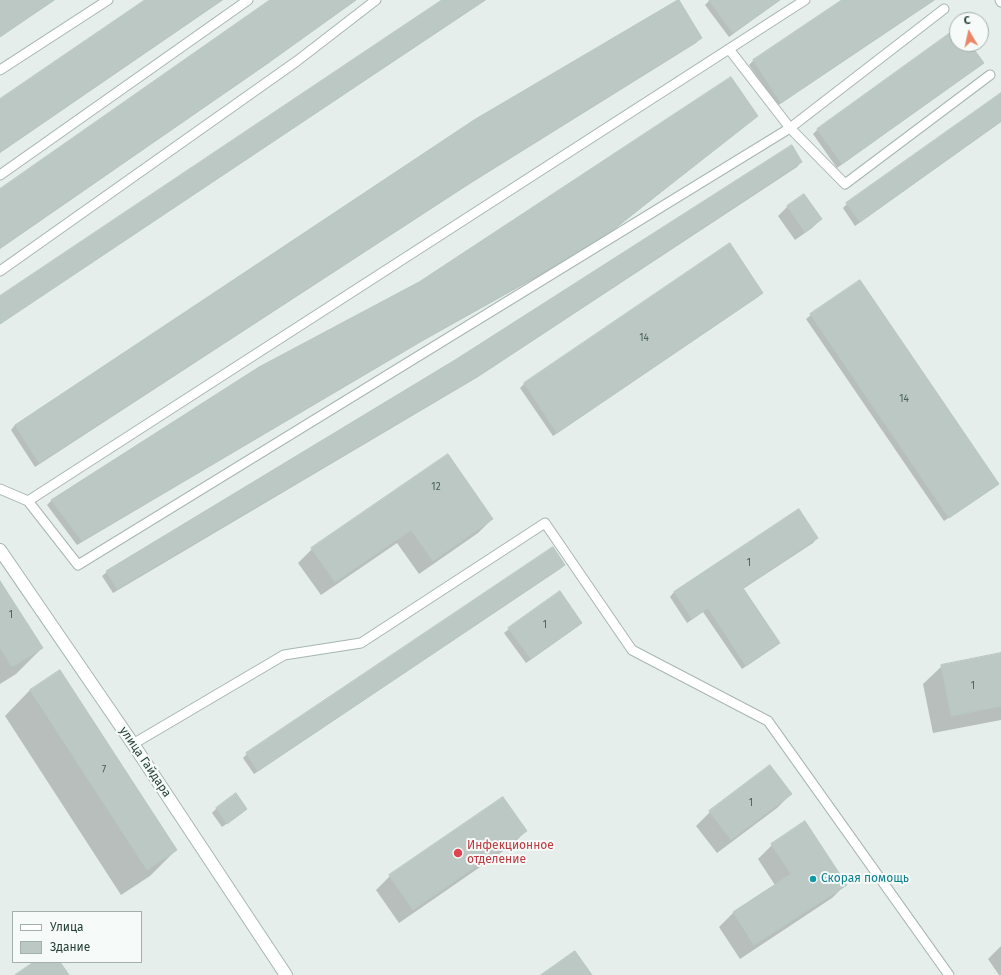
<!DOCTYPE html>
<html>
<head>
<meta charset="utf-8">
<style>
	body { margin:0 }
	#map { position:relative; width:1001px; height:975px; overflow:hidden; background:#e5eeea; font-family:"Fira Sans",sans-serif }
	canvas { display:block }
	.legend { position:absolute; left:12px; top:911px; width:130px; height:52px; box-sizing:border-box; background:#f6faf8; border:1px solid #a2afab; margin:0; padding:5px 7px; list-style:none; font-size:12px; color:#253f38 }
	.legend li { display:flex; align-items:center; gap:8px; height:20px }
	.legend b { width:20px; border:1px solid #a2afab }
	.north { position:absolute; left:949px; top:12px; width:40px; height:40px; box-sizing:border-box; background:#f6faf8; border:1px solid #a2afab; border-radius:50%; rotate:351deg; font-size:11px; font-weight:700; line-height:16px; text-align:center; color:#253f38 }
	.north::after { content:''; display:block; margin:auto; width:14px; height:18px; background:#ea8566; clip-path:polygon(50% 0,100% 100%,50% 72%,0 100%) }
</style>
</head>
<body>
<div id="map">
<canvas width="1001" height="975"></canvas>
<ul class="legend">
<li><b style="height:5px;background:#fff"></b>Улица</li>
<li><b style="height:11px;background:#bbc8c3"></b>Здание</li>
</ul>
<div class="north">С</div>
</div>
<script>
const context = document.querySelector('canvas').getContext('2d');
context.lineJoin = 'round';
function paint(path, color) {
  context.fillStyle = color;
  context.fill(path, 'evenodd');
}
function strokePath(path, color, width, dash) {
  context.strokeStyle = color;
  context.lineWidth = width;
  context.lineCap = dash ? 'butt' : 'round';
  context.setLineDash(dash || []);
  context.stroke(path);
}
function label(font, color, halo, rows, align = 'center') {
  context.font = font + ' "Fira Sans",sans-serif';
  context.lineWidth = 4;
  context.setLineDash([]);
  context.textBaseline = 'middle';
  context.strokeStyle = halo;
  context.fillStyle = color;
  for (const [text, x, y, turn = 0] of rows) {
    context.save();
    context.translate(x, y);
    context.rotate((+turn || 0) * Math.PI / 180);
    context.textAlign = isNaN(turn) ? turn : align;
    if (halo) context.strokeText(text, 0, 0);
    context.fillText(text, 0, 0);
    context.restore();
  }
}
paint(new Path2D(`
	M0 0H55L0 37Z
	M146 0H223L0 153V100Z
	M271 0H356L263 67 0 249V191Z
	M444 0H486L0 324V297Z
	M710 0H780L729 37 705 5Z
	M844 0H935L777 106 749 65 753 61Z
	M957 30V44H969L978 67 837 168 813 134 817 130Z
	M701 38 696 43 468 185 35 467 11 430 15 425Z
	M1001 94V122L855 226 843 208 847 204Z
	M752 120 596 244 419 343 77 545 47 505 51 501 260 368Z
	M801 162 797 167 478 377 113 593 102 576 107 572Z
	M804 195 821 219 812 228 795 240 778 216 787 207Z
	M729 245 762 293 758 297 553 436 520 388 524 384Z
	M811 315 998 484 993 488 944 521 806 319Z
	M448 455 492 519 478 533 419 574 397 543 321 595 298 563 312 549Z
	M798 510 817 538 813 543 743 589 779 643 774 647 742 669 703 612 687 623 670 597 674 592Z
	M564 565 560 569 254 774 243 758 247 754Z
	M0 583 42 648 16 674 0 684Z
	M581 622 577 627 526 663 504 633 509 629Z
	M1001 654V720L933 733 923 684 942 666Z
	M30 690 176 850 150 876 121 895 5 716Z
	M791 794 777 808 717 853 696 826 710 812Z
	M236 795 246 809 242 813 222 827 212 813 216 809Z
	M526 831 512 845 399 923 376 890 390 876Z
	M772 845 846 884 832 898 740 959 719 927 733 913 775 885 758 859Z
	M1001 946V975H999L988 959Z`), '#0003');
const building = new Path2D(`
	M0 0H54L0 37Z
	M145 0H222L0 152V99Z
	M270 0H356L268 63 0 248V189Z
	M442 0H485L0 324V296Z
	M678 0H679L702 38 473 181 39 463 15 425 474 120Z
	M709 0H780L733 33Z
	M842 0H934L781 103 753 60Z
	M957 28V44H970L984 63 842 164 817 129Z
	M731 77 758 116 601 239 425 339 82 541 51 500 259 367 419 282Z
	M1001 93V121L860 222 846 203Z
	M792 145 802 162 483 373 117 589 106 571 455 360Z
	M804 194 822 219 805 232 787 206Z
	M730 243 763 293 557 433 524 383Z
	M860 280 999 484 949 518 810 314Z
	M448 454 493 519 433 561 411 530 335 582 311 548Z
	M799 509 818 538 743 588 780 643 746 666 708 608 692 619 674 592Z
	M553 547 565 565 258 771 246 753Z
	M0 581 43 648 12 667 0 648Z
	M560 591 582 623 531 659 508 628Z
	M1001 653V706L951 716 941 665Z
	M60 670 177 850 147 870 30 690Z
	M770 765 792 794 731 840 709 811Z
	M236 793 247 809 227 824 216 808Z
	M503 797 527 831 413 910 389 875Z
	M805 821 847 885 754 945 733 912 791 874 771 844Z
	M575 951 592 975H541Z
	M34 962H60L69 975H15Z`);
paint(building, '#bbc8c3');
strokePath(building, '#b8c7c1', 1);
const lane = new Path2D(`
	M1000 0 1001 2
	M729 49 790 128 845 184 990 75
	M0 70 108 0
	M0 175 248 0
	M0 271 297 61 376 0
	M0 489 28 501 78 565 790 128 944 9
	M28 501 805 0
	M133 744 284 655 361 643 545 523 632 650 768 721 949 975`);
const street = new Path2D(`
	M0 550 133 744 286 975`);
strokePath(lane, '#a8b6b1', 11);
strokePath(street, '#a8b6b1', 14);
strokePath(lane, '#fff', 9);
strokePath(street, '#fff', 12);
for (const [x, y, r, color] of [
	[458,853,5,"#e0444e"],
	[813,879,4,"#0f9aa8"]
]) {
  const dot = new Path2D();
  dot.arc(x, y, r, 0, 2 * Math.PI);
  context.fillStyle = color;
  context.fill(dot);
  strokePath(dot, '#f6faf8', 1.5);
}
label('10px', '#4a615b', null, [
	["14",644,338],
	["14",904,399],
	["12",436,487],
	["1",749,563],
	["1",11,615],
	["1",545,625],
	["1",973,686],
	["7",104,770],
	["1",751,803]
]);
label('12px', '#253f38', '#f6faf8', [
	["улица Гайдара",145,762,56]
]);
label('12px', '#be3a42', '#f6faf8', [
	["Инфекционное",467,846],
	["отделение",467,860]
], 'left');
label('12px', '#0d838f', '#f6faf8', [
	["Скорая помощь",821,879]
], 'left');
</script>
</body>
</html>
